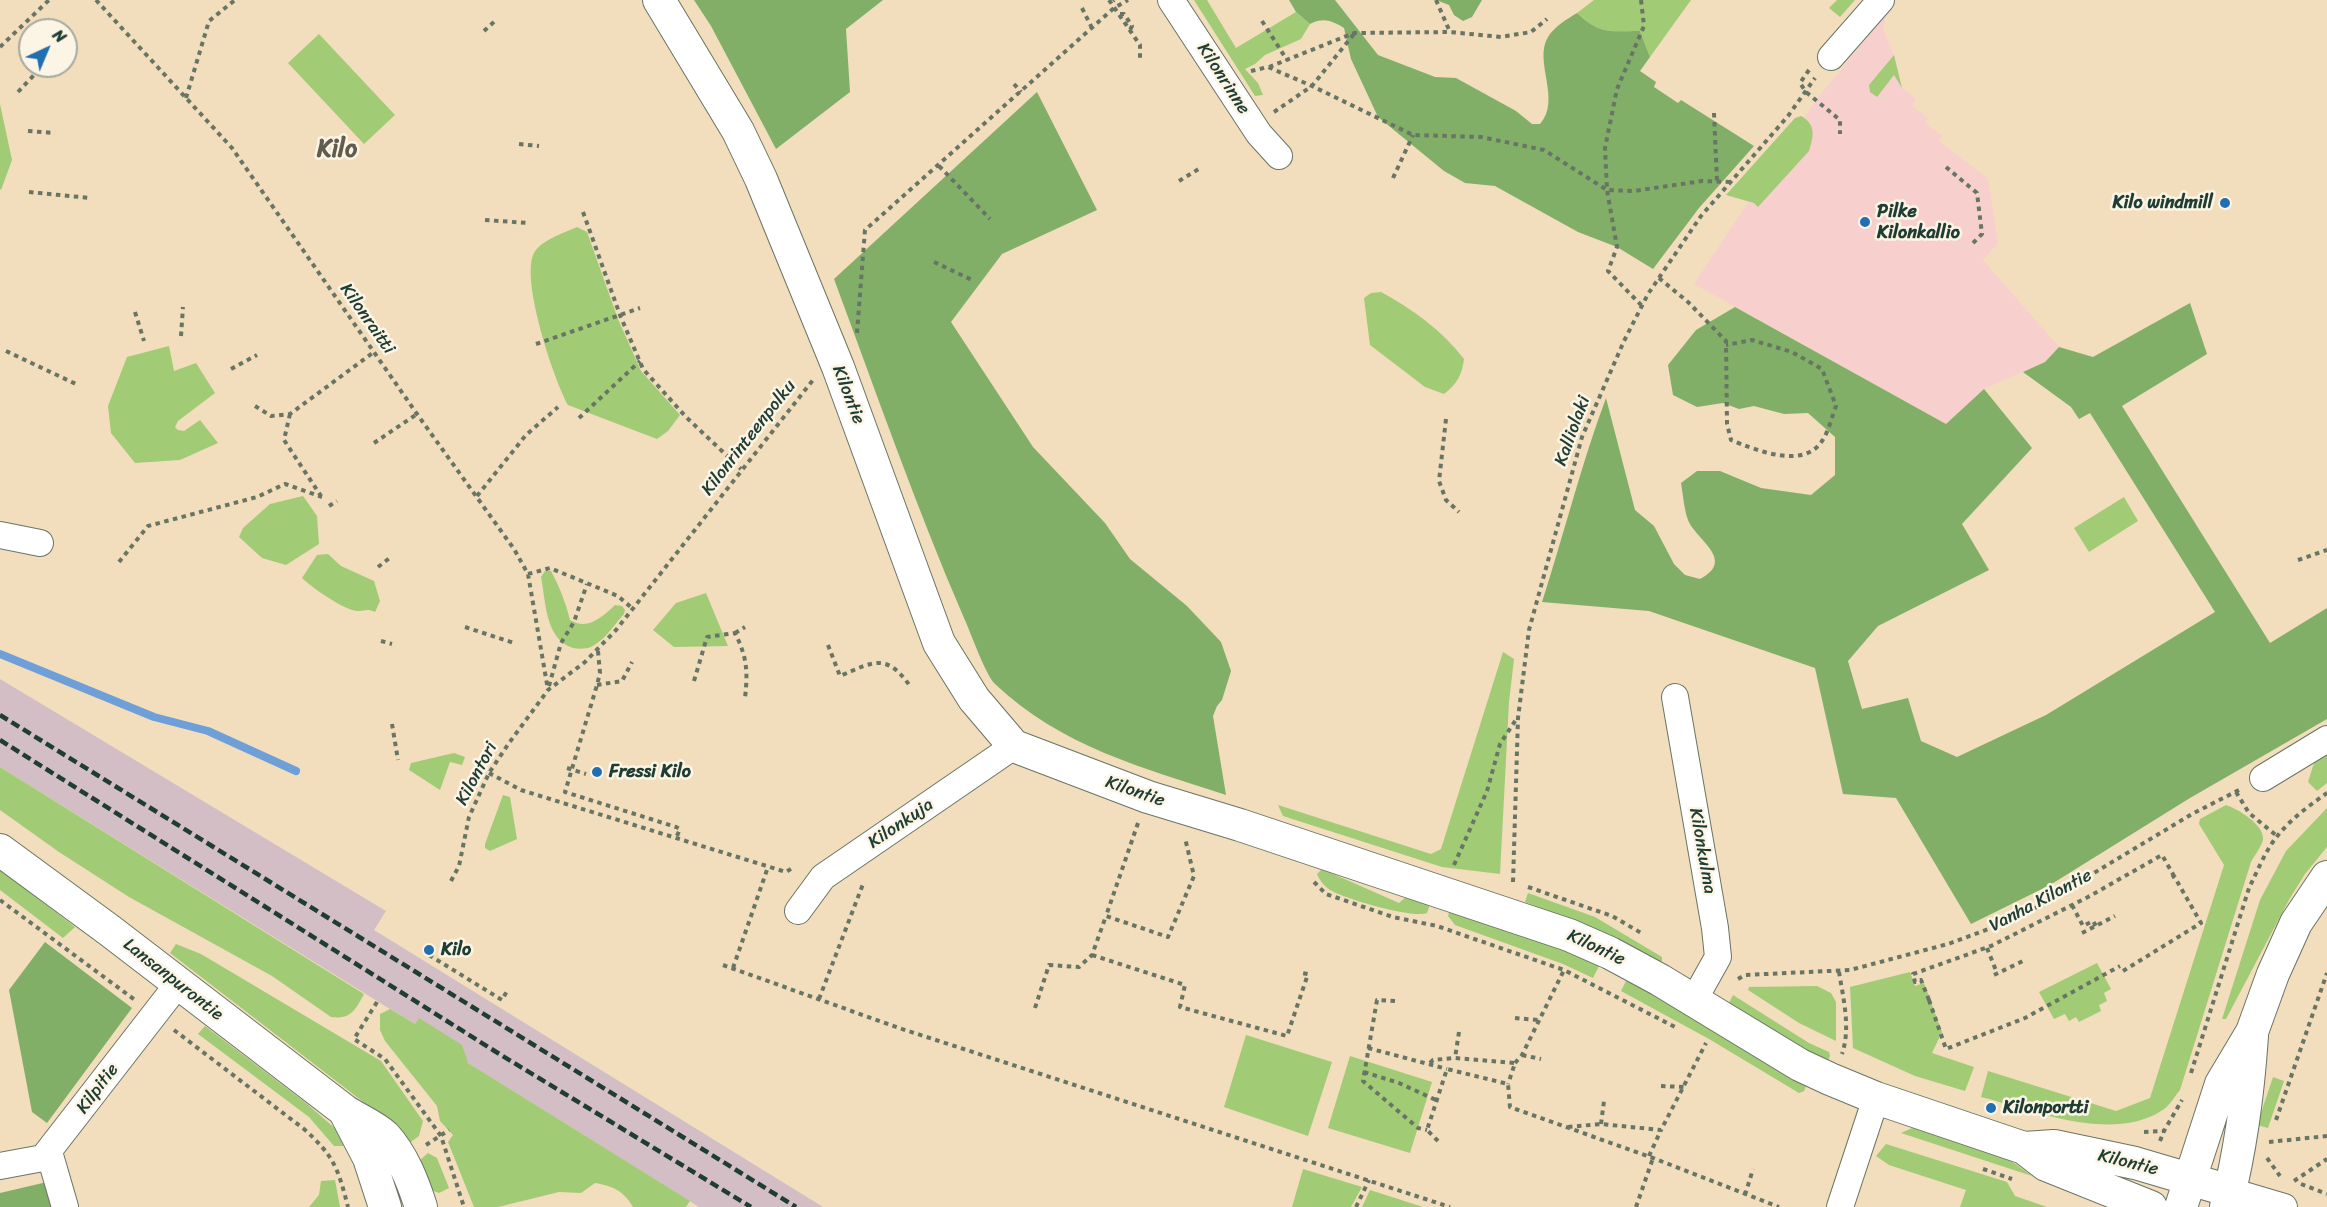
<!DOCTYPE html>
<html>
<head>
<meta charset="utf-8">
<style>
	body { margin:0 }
	#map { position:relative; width:2327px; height:1207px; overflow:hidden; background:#f2ddbd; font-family:Sriracha,sans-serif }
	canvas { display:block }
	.north { position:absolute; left:18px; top:18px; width:60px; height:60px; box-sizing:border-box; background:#fcf5e5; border:2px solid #a4ab9e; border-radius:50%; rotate:44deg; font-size:16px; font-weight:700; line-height:24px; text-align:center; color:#1f3d34 }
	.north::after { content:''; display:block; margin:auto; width:21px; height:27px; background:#1f6fb2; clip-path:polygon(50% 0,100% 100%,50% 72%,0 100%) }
</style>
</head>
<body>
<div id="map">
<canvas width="2327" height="1207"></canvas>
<div class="north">N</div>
</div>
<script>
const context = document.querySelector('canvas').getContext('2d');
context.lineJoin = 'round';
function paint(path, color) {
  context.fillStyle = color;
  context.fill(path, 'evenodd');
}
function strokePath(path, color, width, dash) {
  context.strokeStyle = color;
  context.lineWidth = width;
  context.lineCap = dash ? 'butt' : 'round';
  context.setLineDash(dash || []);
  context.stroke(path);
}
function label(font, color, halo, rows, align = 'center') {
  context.font = font + ' Sriracha,sans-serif';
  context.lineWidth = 5;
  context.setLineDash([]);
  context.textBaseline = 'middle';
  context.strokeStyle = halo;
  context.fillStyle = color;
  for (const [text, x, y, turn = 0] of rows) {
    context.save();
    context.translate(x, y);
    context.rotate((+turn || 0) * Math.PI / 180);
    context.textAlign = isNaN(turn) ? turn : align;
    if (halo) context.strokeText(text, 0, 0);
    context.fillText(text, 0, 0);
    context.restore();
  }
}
paint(new Path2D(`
	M1886 15 1883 28 1894 55 1902 88 1916 99 1912 106 1928 118 1925 123 1942 136 1939 141 1988 179 1998 243 1983 260 2059 347 2045 362 1984 389 1946 424 1694 284 1816 100Z`), '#f7d0ce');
paint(new Path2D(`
	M0 679 386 911 374 930 823 1207H699L468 1063 419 1018 415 1024 390 1009 0 767Z`), '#d2bec4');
paint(new Path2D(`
	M1194 0H1207L1236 48 1296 12 1310 24 1301 39 1265 55 1255 64 1245 69 1258 83 1263 95 1255 96Z
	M1594 0H1691L1650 57 1640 31C1609 31 1601 35 1577 13Z
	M1837 0H1855L1840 17 1829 8Z
	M319 34 395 115 364 144 288 63Z
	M1894 55 1902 88 1894 75 1877 97 1870 92 1869 85Z
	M0 104 12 160 1 190 0 189Z
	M1801 116C1816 124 1814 136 1809 151L1758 207 1754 203 1726 195 1795 118Z
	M577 227 587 232 618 319 641 371 680 415 668 431 657 439 568 405C554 380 520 279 534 253 541 240 564 233 577 227Z
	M1381 292C1412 309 1442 330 1464 359 1462 375 1457 384 1444 394L1425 387 1370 345 1364 298 1371 293Z
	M169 346 174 371 196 363 215 393 178 421 175 427 178 430 184 431 200 420 218 443 180 460 135 463 111 433 108 406 127 357Z
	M303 496 317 516 319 544 286 565 262 558 239 537 243 528 270 504Z
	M2124 497 2138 521 2089 552 2074 528Z
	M328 554 341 566 374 581 380 601 375 612C367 608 365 611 357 611 344 610 311 587 302 578L317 555Z
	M545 571H551C559 586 566 603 570 620 588 631 602 617 615 605L622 606 625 610 624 614C614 625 605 640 591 647 586 649 579 649 573 648 545 639 546 602 541 577Z
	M706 593 728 646 674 647 653 630 676 603Z
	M1503 652 1514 659 1509 702 1500 874 1442 867 1283 816 1278 805 1431 854 1441 849Z
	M2327 747V783L2317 791 2308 782 2314 763Z
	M454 753 465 757 462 765 450 762 440 790 409 770 411 763Z
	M0 767 364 994C356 1009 351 1020 331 1017L272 976 129 897 59 852 0 810Z
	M503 795 510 797 517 839 490 851 485 848V844Z
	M2226 805C2238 809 2265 825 2263 840 2261 847 2255 855 2251 862L2180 1090C2174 1097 2169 1107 2161 1111 2111 1143 2033 1110 1981 1097L1988 1071 2116 1111 2150 1098 2224 865 2199 824 2200 819Z
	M2327 808V847L2305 874 2290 898 2226 1019H2222L2260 900 2286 851Z
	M1322 869 1399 903 1406 897 1430 904 1427 913C1414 919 1346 899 1332 891 1326 888 1319 880 1317 874Z
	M0 870 3 872 75 927 63 938 0 890Z
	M1528 893 1595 917 1662 957V961L1657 964 1591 928 1525 902Z
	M1450 909 1552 943 1600 964 1593 978 1563 964 1455 925 1448 916Z
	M176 944 201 954 381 1061 423 1121 419 1136 408 1144 388 1121 170 953Z
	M2097 963 2111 989 2104 993 2107 1001 2099 1005 2101 1011 2079 1022 2076 1017 2069 1021 2065 1014 2054 1019 2039 992Z
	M1910 972 1915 986 1924 983 1942 1032 1932 1053 1974 1067 1965 1091 1915 1076 1853 1048 1850 987Z
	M1628 977 1807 1084 1804 1091 1799 1093 1709 1039 1621 991Z
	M1817 986 1831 993 1836 1002V1041L1799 1023 1748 990 1749 987Z
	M1733 995 1809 1043 1829 1052 1830 1056 1828 1061 1807 1051 1729 1003Z
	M390 1009 415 1024 419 1018 462 1045 468 1063 690 1201 686 1207H633C624 1191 613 1186 595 1183L581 1193 559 1192 498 1207H474L448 1142 453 1135 440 1121 437 1106 385 1041 380 1030V1014Z
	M205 1026 306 1103 346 1138 343 1146H334L309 1117 198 1034Z
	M1246 1035 1332 1062 1308 1136 1224 1107Z
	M1350 1056 1432 1082 1410 1153 1328 1128Z
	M2273 1077 2284 1081 2268 1128 2257 1125Z
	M1912 1128H1925L1999 1152 2032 1176 1901 1133Z
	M1886 1144 2007 1182 2015 1196 2047 1207H1960L1966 1190 1889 1165 1876 1156Z
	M428 1153 437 1158 449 1188 439 1193 431 1190 420 1160Z
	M1303 1169 1362 1187 1351 1207H1292Z
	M335 1180 340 1207H309L319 1195 321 1181Z
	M1370 1190 1423 1207H1362Z`), '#a2cb76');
paint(new Path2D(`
	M694 0H883L846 29 850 92 776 149 711 26Z
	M1289 0H1335L1378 55 1435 77 1456 78 1516 111 1532 124H1540C1562 100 1533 61 1548 37 1554 27 1567 19 1577 13 1601 35 1609 31 1640 31L1650 57 1640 71 1656 82 1654 87 1678 103 1681 100 1754 146 1699 208 1653 269 1617 247 1578 232 1495 186 1465 183 1444 171 1378 117 1351 59 1344 28C1332 21 1324 17 1310 24L1296 12Z
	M1436 0H1482L1472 17 1463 21 1454 15 1449 5Z
	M1037 92 1097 210 1002 254 951 322 1033 447 1105 523 1130 559 1187 606 1221 642 1231 671 1222 700 1217 706 1213 716 1226 795C1141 767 1062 747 995 684 985 674 971 633 964 618 916 507 876 392 834 279Z
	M2190 303 2207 354 2122 406 2270 643 2327 608V719L2190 798 2050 885 1971 924 1896 798 1843 794 1815 668 1649 611 1542 602C1564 534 1581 465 1606 398L1635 510 1654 526 1674 564 1685 575 1700 579C1737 560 1695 539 1688 520 1684 509 1683 494 1681 483L1697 471H1720L1761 488 1811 495 1835 475V437L1808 413 1784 414 1754 406 1739 409 1723 403 1697 407 1673 395 1668 365 1696 330 1735 307 1946 424 1984 389 2032 448 1962 524 1989 570 1878 626 1848 661 1862 709 1908 698 1921 741 1957 757 2046 715 2215 612 2090 413 2079 419 2071 407 2023 372 2045 362 2059 347 2093 357Z
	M45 942 132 1008 47 1123 32 1112 9 990Z
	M47 1182 56 1207H0V1193Z`), '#81af67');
strokePath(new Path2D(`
	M0 654 154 717 208 731 296 771`), '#6e9fd8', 8);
const minor = new Path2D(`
	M1171 0 1259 134 1279 156
	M1831 57 1881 0
	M0 535 40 543
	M1675 697 1715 928 1718 957 1694 1000
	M2263 778 2327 739
	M798 911 823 877 1014 746
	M49 1152 65 1207
	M0 1166 43 1158 178 984
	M2230 1191 2284 1207
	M1840 1207 1876 1098`);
const tertiary = new Path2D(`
	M659 0 738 131 761 179 838 367 939 643 974 699 1014 746 1148 797 1240 825 1569 935 1610 953 1660 980 1800 1065 1830 1079 1876 1098 2024 1148 2046 1165 2151 1207
	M0 850 109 930 345 1111C357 1119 374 1126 385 1136 403 1156 413 1182 421 1207
	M345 1112 369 1158 385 1207
	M2024 1148 2054 1146 2135 1163 2230 1191
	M2181 1207 2221 1084 2252 1032 2273 974 2296 923 2327 877
	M2226 1207C2241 1149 2248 1096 2252 1036`);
strokePath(minor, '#697564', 28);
strokePath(tertiary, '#697564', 34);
strokePath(new Path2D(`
	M96 0 232 148 417 414 514 549 528 574 548 690
	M1109 0 1140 45V58
	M1436 0 1450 32
	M1641 0 1644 26 1617 89 1605 148 1607 190 1617 247 1608 271 1642 306
	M1113 1 1114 0
	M1082 8 1092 28
	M1120 14H1124L1132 26 1130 30
	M1262 21 1287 60
	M484 31 496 20
	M0 47 49 0
	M1269 67 1354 33 1450 32 1501 37 1531 32 1547 19
	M1809 70 1800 83 1806 92 1840 120V134
	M1251 71 1268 67 1312 86 1413 135 1481 137 1544 150 1607 190 1634 191 1702 181 1730 182
	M1014 84 1021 92
	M18 92 35 74
	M186 98 209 21 235 0
	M1274 112 1312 86 1354 34
	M1714 113 1717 181
	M28 131 55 133
	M519 144 539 146
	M939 166 990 219
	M1946 167 1977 193 1982 234 1971 245
	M1393 178 1413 135
	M1179 181 1202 167
	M29 192 90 198
	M583 212 620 315 643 369 686 417 741 469
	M485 220 528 223
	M934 262 972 280
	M1659 278 1688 302 1726 341 1727 424 1731 440C1756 450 1803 470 1822 441 1829 431 1832 416 1836 406L1822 369 1792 352 1752 340 1726 345
	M135 312 144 341
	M857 333 865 230 1114 8 1128 0
	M181 336 183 307
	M536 344 640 308
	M6 351 78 385
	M231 369 257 355
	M255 406 271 416 290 414 374 352
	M290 414 284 440 321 496
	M579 418 640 361
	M1446 419 1439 481 1446 500 1459 512
	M374 443 417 414
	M477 496 526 435 558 407
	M329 506 337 501
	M2298 560 2327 550
	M119 562 148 526 257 497 285 484 322 497
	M378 567 391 557
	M528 574 550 568 618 596 633 609
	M465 627 514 643
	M735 633 745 627
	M381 641 392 644
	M828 645 840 676C873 662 886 652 910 686
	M598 651 600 673 597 685 565 792 676 827 680 829 676 838
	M694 681 707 637 735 633C747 657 748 671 745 698
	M597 685 622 681 632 662
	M549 686 561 643 574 622 587 584
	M392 724 398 760
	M567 768 586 774
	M489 773 521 790 786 872 794 867
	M2236 792 2249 813 2277 836
	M1138 823 1106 916 1168 937 1194 876 1185 838
	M1454 865 1487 791 1500 744 1517 718
	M451 881 459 866 469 817 489 773 509 743 548 690 585 662 616 630 813 380
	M1314 882 1326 894 1393 917 1437 926 1564 970 1677 1028
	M1513 882 1518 718 1529 630 1582 437 1624 341 1648 294 1701 216 1788 116 1815 78
	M1528 887 1612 916 1643 934
	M0 900 135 1000
	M2072 905 2083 926 2093 921 2096 926
	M2082 933 2115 916
	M1987 948 1997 973
	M429 955 502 1000 507 991 506 990
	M1092 955 1185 985 1180 1007 1287 1036 1308 974 1302 973
	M723 965 899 1028 1450 1207
	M733 968 768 867
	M2123 971 2201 923 2174 876 2171 878
	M1839 972C1843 997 1851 1028 1842 1054
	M1994 975 2023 961
	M1738 979 1745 975 1850 970 1948 944 2002 924 2039 906 2192 814 2241 789
	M819 999 863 884
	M1929 1000 1921 980 1915 982 1913 974 1991 946 2088 897 2162 855 2174 876
	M1929 1000 1946 1049 2025 1018 2120 966
	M1395 1001 1377 1000 1363 1081 1418 1128 1427 1130
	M377 1002 354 1039 385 1059 441 1136 464 1207
	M1035 1008 1049 965 1079 967 1092 955 1106 916
	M1515 1018 1538 1020
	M174 1030 304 1129C334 1156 338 1168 348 1207
	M1459 1032 1455 1058 1515 1063 1508 1084
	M1368 1048 1447 1069
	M1522 1055 1541 1059
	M1430 1063 1433 1060 1454 1058
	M1515 1063 1522 1055 1564 970
	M1364 1072 1399 1083 1436 1100
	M2191 1073 2249 888C2258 870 2266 849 2279 834 2292 818 2310 805 2327 793
	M1661 1086 1684 1087
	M2276 1120 2327 973
	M1601 1124 1604 1101
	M1568 1127 1601 1124 1661 1130 1706 1043
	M2144 1132 2164 1131
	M1438 1141 1427 1130 1447 1069 1508 1084 1510 1107 1653 1158 1779 1207
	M2160 1141 2164 1131 2182 1100
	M2269 1142 2327 1136
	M426 1145 449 1130
	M1649 1156 1661 1130
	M2267 1158 2280 1176
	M1983 1169 2012 1179
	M2294 1181 2327 1159
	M2301 1184 2327 1194
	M1745 1195 1753 1169
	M1356 1207 1369 1180
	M1636 1207 1653 1158`), '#697564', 4, [4.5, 4.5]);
strokePath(minor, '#fff', 26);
strokePath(tertiary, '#fff', 32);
strokePath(new Path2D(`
	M0 715 796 1207
	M0 740 501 1055 751 1207`), '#1f3d34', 4.5, [9, 4.5]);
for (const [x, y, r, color] of [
	[2225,203,6,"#1f6fb2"],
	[1865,222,6,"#1f6fb2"],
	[597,772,6,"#1f6fb2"],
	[429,950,6,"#1f6fb2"],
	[1991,1108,6,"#1f6fb2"]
]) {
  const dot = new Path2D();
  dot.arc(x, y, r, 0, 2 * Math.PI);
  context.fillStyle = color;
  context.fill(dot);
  strokePath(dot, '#fcf5e5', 2);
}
label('18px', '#1f3d34', '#fcf5e5', [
	["Kilonrinne",1223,79,57],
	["Kilonraitti",367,319,55],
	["Kilontie",848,395,69],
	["Kalliolaki",1573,431,-70],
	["Kilonrinteenpolku",749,438,-52],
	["Kilontori",477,774,-62],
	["Kilontie",1135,792,19],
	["Kilonkuja",901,824,-34],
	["Kilonkulma",1702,851,80],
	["Vanha Kilontie",2041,901,-28],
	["Kilontie",1596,948,25],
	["Lansanpurontie",173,980,38],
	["Kilpitie",98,1089,-53],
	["Kilontie",2128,1163,14]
]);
label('bold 18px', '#1f3d34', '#fcf5e5', [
	["Kilo windmill",2213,203,"right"],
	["Pilke",1877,212],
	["Kilonkallio",1877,233],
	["Fressi Kilo",609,772],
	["Kilo",441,950],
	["Kilonportti",2003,1108]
], 'left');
label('bold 24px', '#605c4f', '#fcf5e5', [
	["Kilo",337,150]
]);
</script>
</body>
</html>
